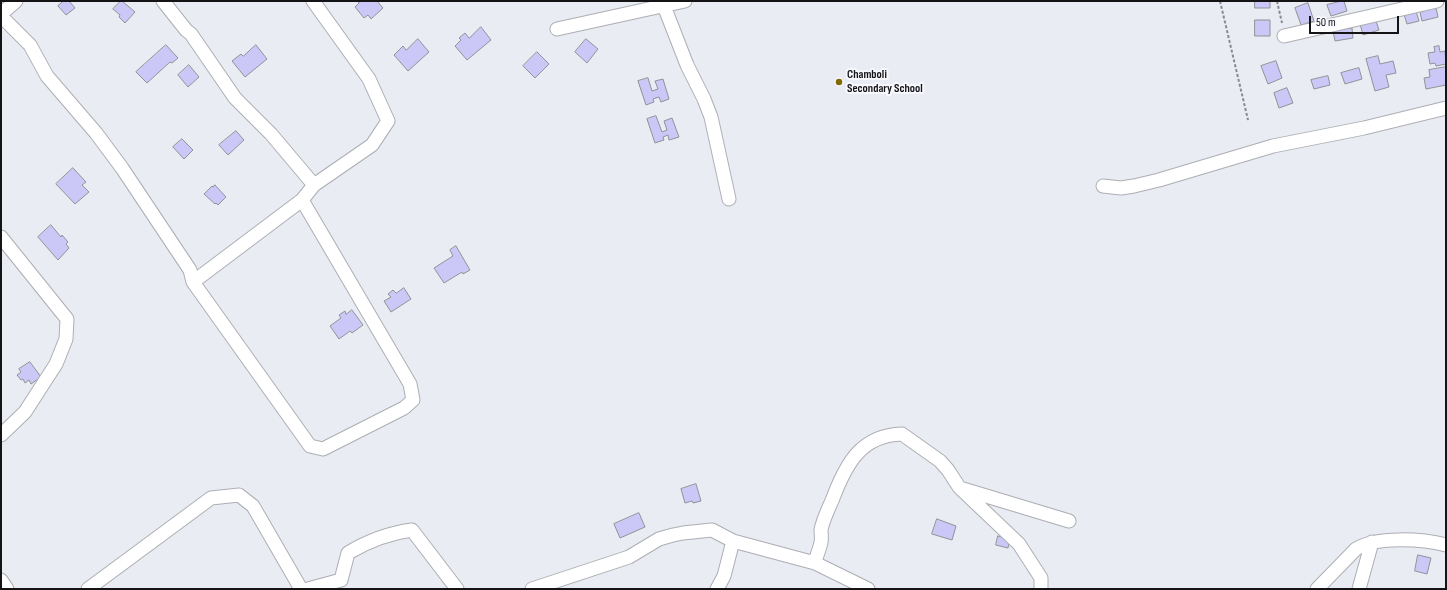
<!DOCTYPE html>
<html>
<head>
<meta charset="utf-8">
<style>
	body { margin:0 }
	#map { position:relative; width:1447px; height:590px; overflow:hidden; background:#eaecf3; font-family:"Sofia Sans Condensed",sans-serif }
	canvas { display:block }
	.frame { position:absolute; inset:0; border:2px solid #141416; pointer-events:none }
	.scale { position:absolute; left:1309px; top:16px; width:90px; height:18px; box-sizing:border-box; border:2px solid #141416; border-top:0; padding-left:5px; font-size:12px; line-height:14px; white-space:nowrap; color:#141416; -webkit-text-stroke:3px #f8f9ff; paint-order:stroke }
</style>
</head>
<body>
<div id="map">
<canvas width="1447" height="590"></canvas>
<div class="frame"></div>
<div class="scale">50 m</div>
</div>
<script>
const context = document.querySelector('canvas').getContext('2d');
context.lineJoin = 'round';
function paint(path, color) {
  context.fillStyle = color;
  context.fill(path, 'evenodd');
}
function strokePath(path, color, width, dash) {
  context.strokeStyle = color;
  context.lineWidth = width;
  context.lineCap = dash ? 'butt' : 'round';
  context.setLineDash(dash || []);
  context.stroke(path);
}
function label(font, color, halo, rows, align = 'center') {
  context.font = font + ' "Sofia Sans Condensed",sans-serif';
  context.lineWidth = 4;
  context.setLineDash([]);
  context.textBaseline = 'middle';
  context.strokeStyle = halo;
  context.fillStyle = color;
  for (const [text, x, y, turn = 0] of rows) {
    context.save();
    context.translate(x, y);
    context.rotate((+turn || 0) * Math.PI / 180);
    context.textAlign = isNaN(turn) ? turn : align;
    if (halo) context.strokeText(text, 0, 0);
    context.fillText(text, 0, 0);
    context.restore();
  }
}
const building = new Path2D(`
	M64 1H69L75 8 66 15 58 6Z
	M121 1H122L135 12 125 23 119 17 120 15 113 9Z
	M357 1H377L383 8 371 19 368 15 364 18 355 7 359 3Z
	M1255 1H1270V8H1255Z
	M1342 1H1344L1347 11 1331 16 1327 5Z
	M1308 3 1314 21 1301 25 1295 8Z
	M1429 7 1430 9 1436 8 1438 17 1422 21 1420 12 1424 11V8Z
	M1415 8 1419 21 1407 24 1403 11Z
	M1255 20H1270V36H1255Z
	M1376 21 1379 30 1363 35 1360 24Z
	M1342 26 1343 29 1352 28 1353 38 1335 41 1333 31Z
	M481 27 491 40 467 60 455 46 461 40 459 38 465 33 469 38Z
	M418 39 429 52 408 71 394 55 403 46 406 50Z
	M586 39 598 49 587 63 575 52Z
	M166 45 178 58 172 63 170 62 147 83 136 72Z
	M256 45 267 59 245 77 232 61 241 54 243 56Z
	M1439 46 1440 52 1445 51 1446 64 1436 66 1435 63 1430 64 1428 53 1435 52 1434 47Z
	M537 52 549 64 535 78 523 66Z
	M1378 56 1380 64 1393 61 1396 73 1386 75 1389 87 1375 91 1366 59Z
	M1276 61 1282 78 1268 84 1261 66Z
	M189 65 199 77 188 87 178 75Z
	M1446 67V85L1426 89 1424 78 1430 77 1429 70Z
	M1359 68 1362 79 1345 84 1341 73Z
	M1328 76 1330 85 1314 89 1311 80Z
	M648 78 652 91 658 89 655 81 663 79 669 99 661 102 659 97 653 99 654 102 646 105 638 81Z
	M1287 88 1293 103 1279 108 1274 93Z
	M656 116 662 132 667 130 664 121 672 118 679 137 669 140 668 135 663 137 664 140 655 143 647 119Z
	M236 131 244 140 228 155 219 145Z
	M182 139 193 150 184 159 173 147Z
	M73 168 86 182 82 185 89 192 75 204 56 184Z
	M215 185 226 197 218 205 216 203 215 204 204 194 212 186 213 187Z
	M51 225 61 237 62 235 68 242 66 244 69 248 58 260 38 237Z
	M456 246 470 270 463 274 462 272 444 283 434 268 453 256 450 250Z
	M404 288 411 299 391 312 384 301 391 297 388 294 393 290 396 293Z
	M352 310 363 325 352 333 350 331 339 339 330 326 341 318 339 315 345 311 346 314Z
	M30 362 41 377 31 384 29 380 25 383 23 379 21 380 17 375 21 372 19 369Z
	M696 484 701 501 693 503 692 501 685 503 681 489Z
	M639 513 645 527 620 538 614 524Z
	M937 519 956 526 952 540 932 534Z
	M998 536 1010 539 1008 548 996 545Z
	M1418 555 1431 558 1427 574 1415 571Z`);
paint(building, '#cbc8f7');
strokePath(building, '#919197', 1);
const street = new Path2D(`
	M163 1 186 30 191 34 235 98 271 134 314 185
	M664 6 687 65 704 99 711 117 729 199
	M1 14 16 1
	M1 16 30 45 47 76 96 133 122 168 190 270 193 282
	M557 29 685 1
	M1284 36 1437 1
	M1103 186 1121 188 1134 186 1159 180 1273 146 1364 128 1446 108
	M302 200 410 384 413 400 404 408 323 449 310 446 193 282 302 200 314 185 372 145 388 121 369 79 313 1
	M1 237 67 319 66 339 56 364 25 412 1 435
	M963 489 1069 521
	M815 563 868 589
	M1 580 7 589
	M88 589 211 498 239 495 253 506 301 589
	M308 589 341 580 348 553C368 541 389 533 412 530L457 589
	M532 589 629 557 659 539 673 535 683 533 712 530 733 541
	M717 589 724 576 733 541 815 563C816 556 820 549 821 542 822 538 821 534 821 530 823 519 829 508 833 498 846 464 861 435 902 434L940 461 948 470 959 487 1019 544 1041 578V589
	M1317 589 1356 549C1376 536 1423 539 1446 545
	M1359 589 1372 542`);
strokePath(street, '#acaeb4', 15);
strokePath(new Path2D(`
	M1220 1 1248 120
	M1277 1 1282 23`), '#898a8f', 2, [3, 2]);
strokePath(street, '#fff', 13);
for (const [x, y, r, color] of [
	[839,82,4,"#806a03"]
]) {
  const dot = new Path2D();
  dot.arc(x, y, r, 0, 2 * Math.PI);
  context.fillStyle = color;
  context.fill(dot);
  strokePath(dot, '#f8f9ff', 1.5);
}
label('bold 12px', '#141416', '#f8f9ff', [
	["Chamboli",847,75],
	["Secondary School",847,89]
], 'left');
</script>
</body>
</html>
